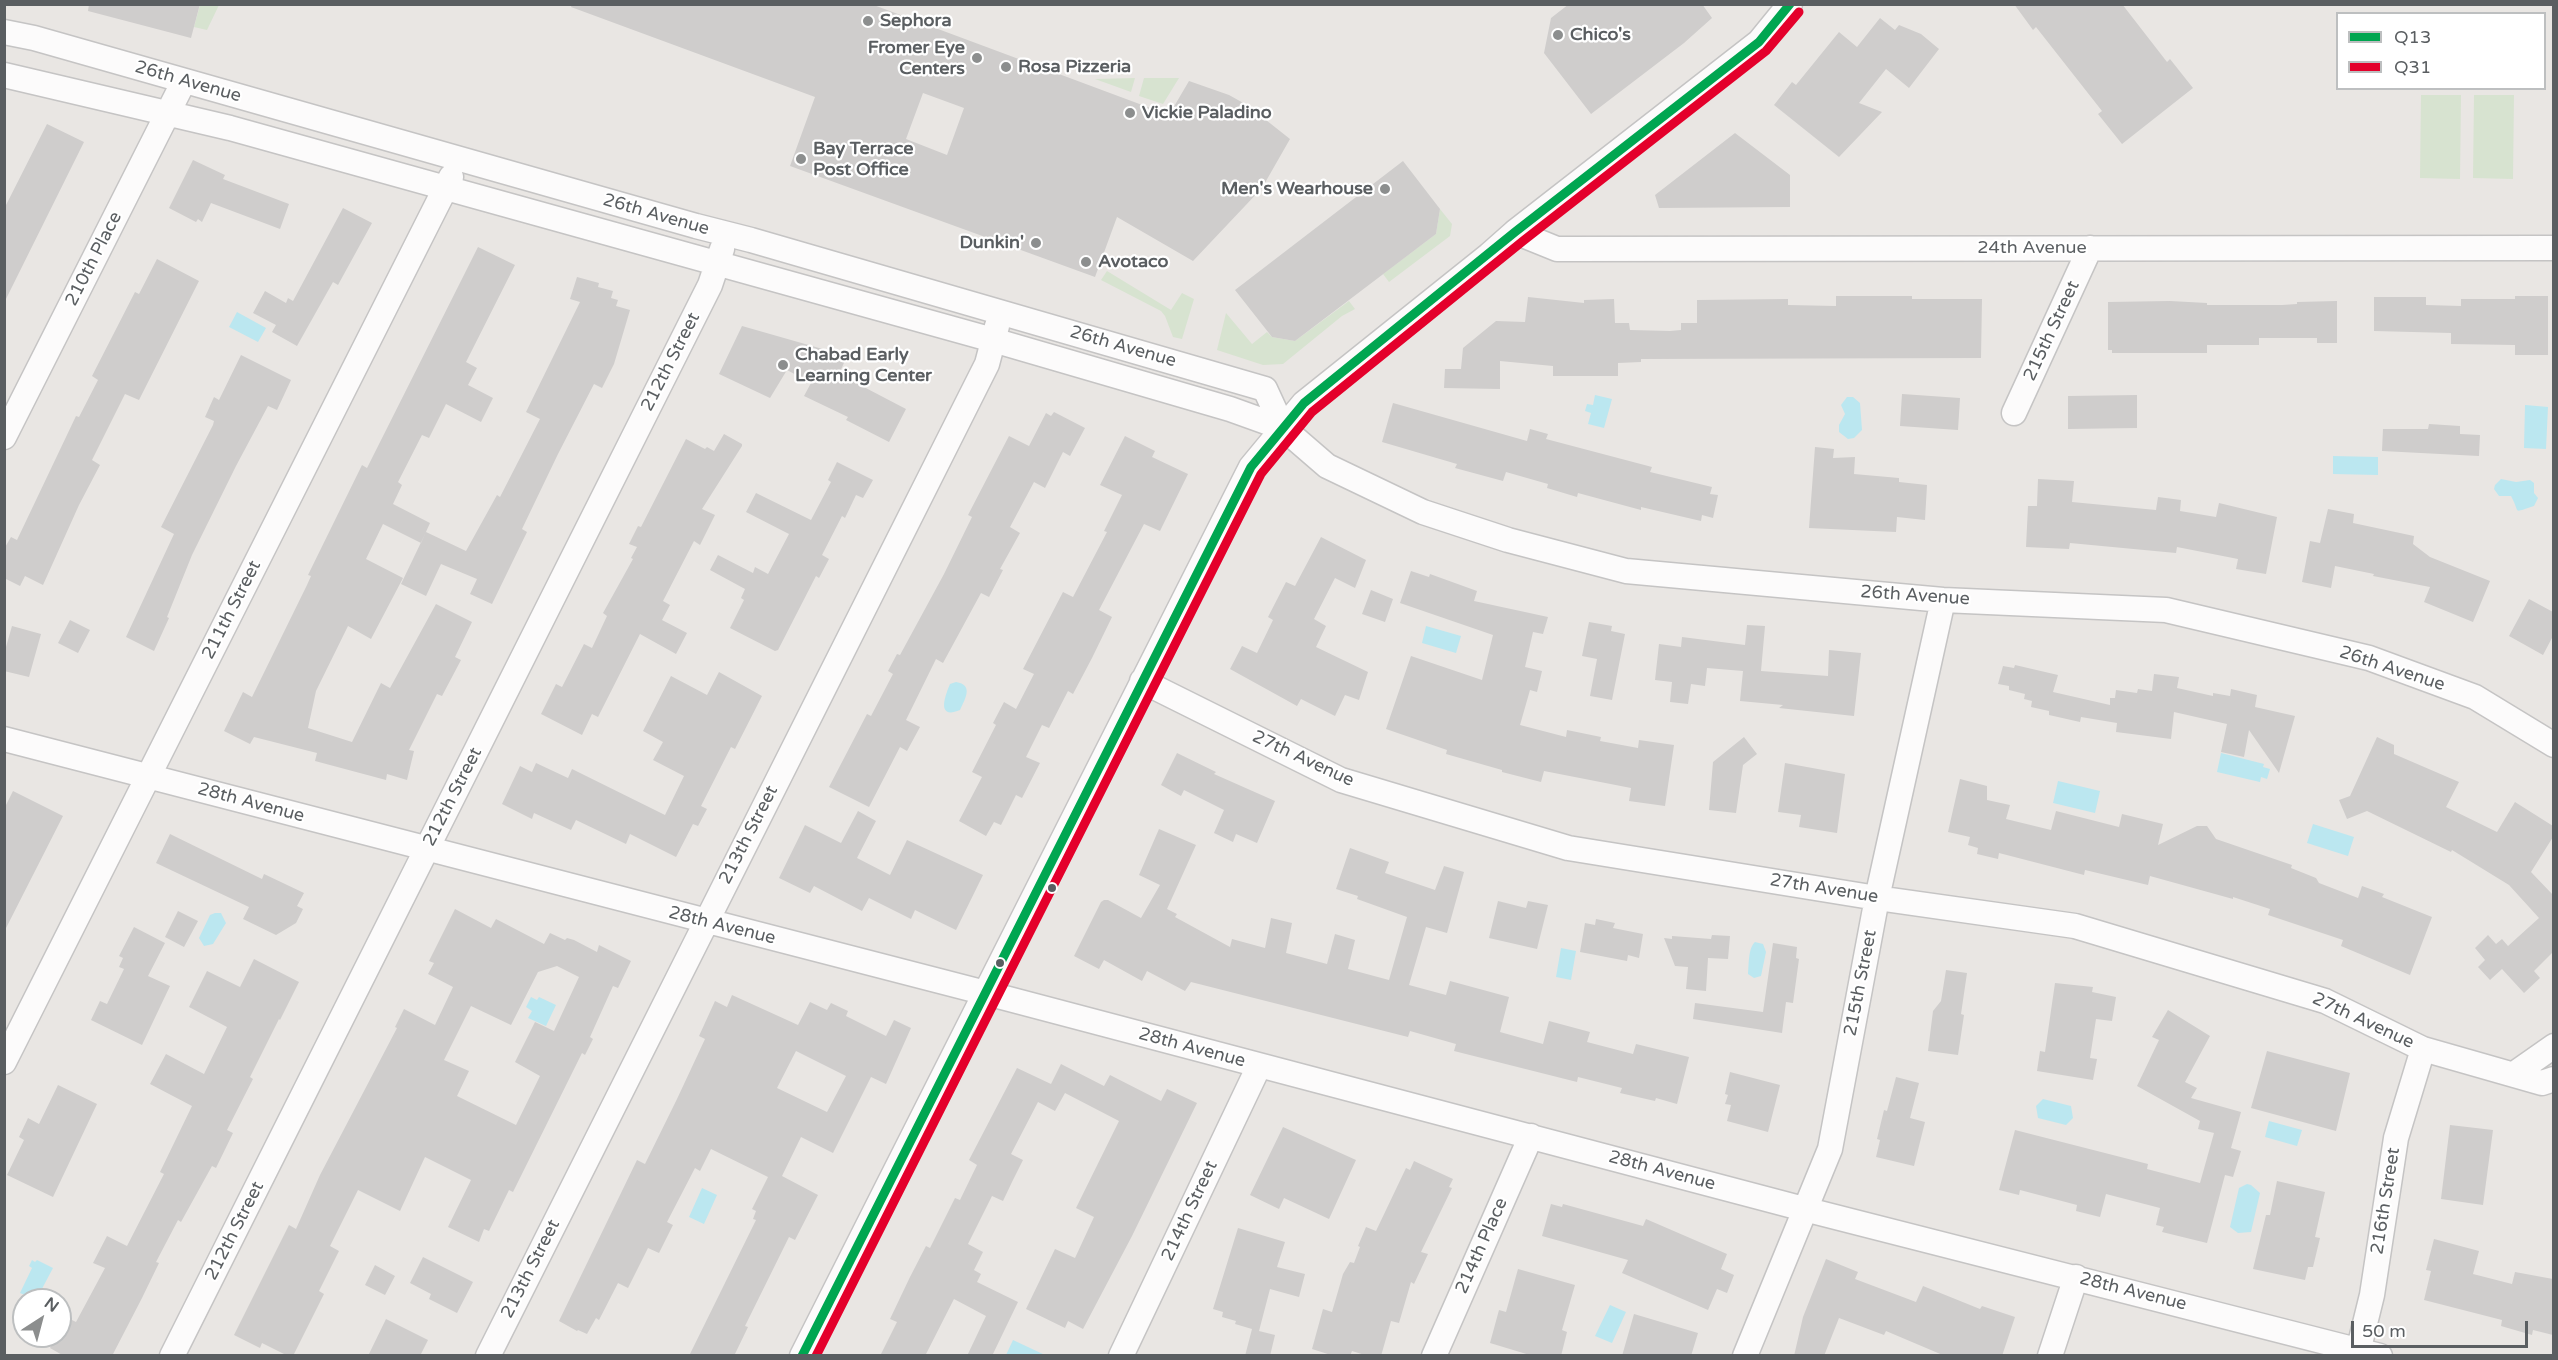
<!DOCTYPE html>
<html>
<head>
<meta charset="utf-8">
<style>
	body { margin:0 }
	#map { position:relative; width:2558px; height:1360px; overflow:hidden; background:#e9e6e3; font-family:"Varela Round",sans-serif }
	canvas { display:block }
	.frame { position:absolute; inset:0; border:6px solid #5a5e61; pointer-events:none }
	.legend { position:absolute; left:2336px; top:12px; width:210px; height:78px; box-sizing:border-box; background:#fff; border:2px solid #bdbfc0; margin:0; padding:8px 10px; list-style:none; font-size:18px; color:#5a5e61 }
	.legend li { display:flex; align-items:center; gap:12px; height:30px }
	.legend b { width:30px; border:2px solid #bdbfc0 }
	.north { position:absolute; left:12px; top:1288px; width:60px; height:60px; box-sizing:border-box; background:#fff; border:2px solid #bdbfc0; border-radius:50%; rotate:36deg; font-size:16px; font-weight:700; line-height:24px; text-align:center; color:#5a5e61 }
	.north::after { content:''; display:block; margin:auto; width:21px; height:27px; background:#8c8e8e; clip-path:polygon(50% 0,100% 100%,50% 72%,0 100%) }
	.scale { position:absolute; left:2351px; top:1321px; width:177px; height:27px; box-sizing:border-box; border:3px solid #5a5e61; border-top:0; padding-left:8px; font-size:18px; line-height:21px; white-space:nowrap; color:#5a5e61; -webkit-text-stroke:4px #fff; paint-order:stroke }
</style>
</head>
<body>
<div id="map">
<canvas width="2558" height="1360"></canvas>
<div class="frame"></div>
<ul class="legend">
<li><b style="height:8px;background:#00a651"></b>Q13</li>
<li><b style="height:8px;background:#e4002b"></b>Q31</li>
</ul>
<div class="north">N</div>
<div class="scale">50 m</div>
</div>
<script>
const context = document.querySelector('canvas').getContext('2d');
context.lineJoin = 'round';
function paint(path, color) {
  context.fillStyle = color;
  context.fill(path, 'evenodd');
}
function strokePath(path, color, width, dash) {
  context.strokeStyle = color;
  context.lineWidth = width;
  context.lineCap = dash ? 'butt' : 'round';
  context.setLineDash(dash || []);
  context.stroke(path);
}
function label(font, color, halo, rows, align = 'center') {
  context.font = font + ' "Varela Round",sans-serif';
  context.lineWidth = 4.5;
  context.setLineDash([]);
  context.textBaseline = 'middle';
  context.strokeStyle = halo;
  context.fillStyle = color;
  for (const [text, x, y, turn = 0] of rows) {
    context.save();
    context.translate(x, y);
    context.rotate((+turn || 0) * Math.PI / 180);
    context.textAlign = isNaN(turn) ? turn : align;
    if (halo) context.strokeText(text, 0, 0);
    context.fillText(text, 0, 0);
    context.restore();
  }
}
paint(new Path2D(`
	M200 5H219L207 30 194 27Z
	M1135 78 1131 92 1095 79Z
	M1144 78H1179L1163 104 1139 96Z
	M2421 95H2461L2460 179 2420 178Z
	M2474 95H2514L2513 179 2473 178Z
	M1440 209 1452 224 1450 236 1389 282 1383 274 1436 234Z
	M1107 271 1171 310 1182 293 1194 299 1182 339 1173 337 1165 316 1161 311 1101 280Z
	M1349 301 1355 309 1342 316 1283 364 1263 365 1217 350 1226 313 1252 344 1267 332 1272 337 1295 341Z`), '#d7e3d0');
paint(new Path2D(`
	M237 312 266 328 258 342 229 327Z
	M1595 395 1612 399 1604 428 1588 424 1591 413 1585 411 1587 404 1593 405Z
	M1847 397H1853L1860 403 1862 430 1854 438 1848 439 1839 432V425L1845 414 1841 405Z
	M2525 405 2548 407 2546 449 2524 448Z
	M2333 456 2378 457V475L2333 474Z
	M2501 479 2516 482 2530 480 2534 483V493L2538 498 2534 506C2511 513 2521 514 2511 496H2499L2494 489 2495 485Z
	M1426 626 1461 636 1456 653 1422 643Z
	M956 682C974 685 965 699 960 710 936 720 945 696 950 684Z
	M2221 753 2264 764 2263 767 2270 769 2267 779 2261 777 2260 782 2217 772Z
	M2058 781 2100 791 2095 813 2053 803Z
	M2313 824 2354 837 2348 856 2307 843Z
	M215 913H221L226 923 213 944 204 946 199 938 210 915Z
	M1755 942 1763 944 1766 952 1761 976 1754 978 1748 974C1749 965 1748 948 1755 942Z
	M1561 948 1576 951 1571 980 1556 977Z
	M531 997 537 1000 539 997 556 1005 546 1026 528 1018 532 1011 526 1007Z
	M2043 1099 2071 1106 2073 1118 2066 1125 2038 1118 2036 1106Z
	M2269 1121 2302 1130 2297 1146 2265 1137Z
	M2247 1184 2251 1185 2260 1193 2251 1232 2238 1233 2230 1227 2239 1188Z
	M702 1188 717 1195 704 1224 689 1217Z
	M32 1260 35 1262 37 1260 53 1268 36 1300 20 1293 32 1268 29 1266Z
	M1610 1305 1626 1312 1612 1343 1595 1336Z
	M1013 1340 1045 1355H1006Z`), '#bbe7f0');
paint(new Path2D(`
	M89 4H200L191 38 88 11Z
	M572 4H871L1169 115 1189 81 1229 95 1247 105 1290 139 1262 188 1193 261 1117 217 1095 277 790 166 815 97 571 7ZM923 93 964 108 947 155 906 139Z
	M1569 4H1702L1712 18 1684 43 1591 114 1544 53 1551 18Z
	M2014 4H2122L2167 62 2170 59 2193 88 2122 144 2098 114 2102 111 2036 27 2033 30Z
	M1880 18 1895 30 1899 25 1921 34 1939 49 1909 88 1886 69 1859 103 1882 112 1839 157 1774 105 1792 82 1796 85 1839 32 1857 47Z
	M47 124 84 142 4 303V209Z
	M1735 133 1790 175V207L1659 208 1655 195Z
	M193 160 225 175 223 179 289 204 280 229 211 203 202 222 198 219 196 222 169 208Z
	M1403 161 1440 209 1436 234 1295 341 1272 337 1235 290Z
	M343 208 372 223 338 285 333 282 297 346 272 332 276 325 253 313 265 291 286 303 288 298 293 301Z
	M478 247 515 265 466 362 477 368 468 385 493 398 481 422 446 404 429 438 422 435 398 482 402 485 393 504 430 523 421 543 383 524 366 559 403 578 371 639 348 626 316 691 308 728 352 742 381 683 390 688 436 604 472 622 455 657 461 660 442 696 437 694 409 750 414 751 407 780 387 774 386 780 315 761 317 753 254 737 250 744 224 731 243 692 252 697 307 585 311 576 308 575 362 465 367 468Z
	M157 259 199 281 139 400 125 394 92 460 100 465 79 505 43 585 25 576 20 586 4 578V549L11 537 17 540 76 416 79 417 98 380 92 376 135 292 139 294Z
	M577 277 599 283 598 287 613 291 611 298 618 300 616 306 630 310 614 364 602 388 594 384 558 454 522 529 527 532 492 604 470 594 477 579 441 564 426 596 401 584 426 532 466 551 497 495 500 497 540 419 526 412 580 302 570 299Z
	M1836 296H1912V299H1982L1981 358 1641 359V362L1618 363V376H1553V366L1500 361V389L1444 388 1445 369H1461L1463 348 1496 321 1525 322 1528 297 1584 303V300L1614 299 1615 323H1629L1630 330 1670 331 1681 330V323H1697V300L1788 299V305L1836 306Z
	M2515 296H2548V355H2515V345L2451 344V333L2374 331V297H2426V305L2461 306V299H2515Z
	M2170 301 2207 303V305H2282L2297 304V302L2337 301V343H2317V338H2259V345H2207V353H2112V350H2108V302Z
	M742 326 847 356 839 374 906 409 889 442 846 420 848 417 804 396 811 383 787 370 770 398 719 374Z
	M241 355 291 380 277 410 268 406 236 466 192 555 167 617 169 618 154 651 126 637 174 534 161 527 213 425 214 421 205 417 214 397 219 400Z
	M1902 394 1960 398 1958 430 1900 426Z
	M2137 395V428L2068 429V396Z
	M1393 403 1527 441 1530 429 1548 434 1546 439 1652 467 1650 472 1712 487 1710 494 1718 495 1713 518 1702 515 1701 521 1641 507V510L1578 493 1577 497 1547 488 1548 484 1506 472 1503 481 1455 468 1457 464 1382 442Z
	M1054 412 1085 428 1070 456 1063 452 1045 488 1034 482 1010 527 1020 533 1000 569 1003 570 989 597 981 593 943 663 936 659 906 720 920 727 907 751 900 747 869 807 829 787 867 714 871 716 893 674 888 671 897 654 900 655 944 574 972 517 968 515 1009 436 1029 446 1046 413 1051 416Z
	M2429 424 2460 426V434L2480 435 2479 456 2382 451 2383 429H2428Z
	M724 434 742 444V446L702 509 715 515 700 545 694 541 663 601 670 605 662 620 687 633 676 654 640 634 598 717 592 714 582 735 541 714 556 684 562 687 584 644 592 648 607 616 603 613 633 559 631 558 637 547 629 544 638 526 641 527 686 439 705 449 707 447 714 451Z
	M1125 436 1155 451 1152 457 1188 474 1160 531 1144 524 1099 610 1112 617 1092 658 1073 694 1068 691 1049 728 1042 725 1026 757 1040 763 1022 798 1016 795 1001 825 994 822 986 836 959 821 982 777 972 772 996 725 993 723 1004 702 1016 709 1034 674 1023 669 1063 592 1073 597 1107 532 1104 531 1122 495 1100 485Z
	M1815 447 1834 449 1833 458 1855 457 1854 474 1899 478V482L1927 485 1925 520 1897 517 1896 532 1809 528Z
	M837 462 873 480 863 498 856 495 845 518 842 516 822 555 829 559 819 578 816 576 778 650 775 651 730 628 744 600 741 598 745 589 710 570 718 555 753 573 755 567 768 574 789 534 746 512 756 493 811 520 831 482 828 480Z
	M2038 479 2074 481 2072 502 2156 510 2158 497 2181 500 2180 511 2216 517 2219 503 2277 517 2266 574 2236 569 2238 559 2177 547 2176 553 2070 543 2069 549 2026 547 2028 506H2037Z
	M2328 509 2354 514 2353 523 2414 536 2413 544 2430 557 2490 581 2473 622 2424 602 2430 587 2373 576 2374 574 2335 566 2331 588 2302 582 2310 541 2320 543Z
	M1321 537 1366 560 1355 588 1335 578 1314 619 1326 626 1316 647 1368 672 1359 700 1345 695 1335 716 1301 699 1297 706 1230 669 1242 646 1257 653 1273 620 1268 617 1286 582 1295 586Z
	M1411 571 1429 577 1430 574 1477 591 1474 601 1548 617 1543 634 1533 632 1525 667 1542 671 1537 692 1530 690 1520 725 1566 737 1567 730 1601 737 1600 741 1638 748 1639 740 1674 745 1665 806 1629 801 1631 788 1544 771 1541 782 1502 772V770L1446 754 1447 750 1386 729 1411 656 1482 680 1493 635 1400 603Z
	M1371 590 1393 599 1385 622 1362 614Z
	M2529 599 2553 612V636L2543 655 2509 636Z
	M70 620 90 630 78 653 58 643Z
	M1589 622 1612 626 1611 631 1625 634 1612 700 1590 696 1597 659 1582 656Z
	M1747 625 1765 626 1761 671 1828 676 1829 650 1861 653 1854 716 1779 708 1783 705 1740 701 1743 671 1707 668 1705 686 1691 684 1688 704 1670 702 1672 682 1655 680 1659 644 1681 647 1682 637 1745 645Z
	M12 626 41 634 29 677 4 671V654Z
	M2015 665 2058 675 2053 692 2110 705V698H2115L2116 690 2137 693 2138 689 2152 691 2154 674 2179 677 2177 688 2213 696V693L2230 696 2231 689 2257 695 2255 707 2295 716 2279 773 2249 730 2244 757 2221 752 2227 724 2174 712 2171 739 2116 732 2117 723 2081 717 2080 722 2049 715V711L2031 707 2032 701 2024 699 2025 694 2009 690V686L1998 684 2003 666 2014 668Z
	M719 672 762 696 735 749 731 747 701 806 707 809 698 826 693 824 676 857 630 834 626 844 576 820 571 830 534 813 532 819 502 804 520 766 532 772 536 763 568 778 572 769 665 815 684 776 653 760 663 742 643 731 671 676 707 695Z
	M1744 737 1757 754 1743 765 1736 813 1709 810 1713 762Z
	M2377 737 2394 745V754L2459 782 2446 807 2497 832 2515 802 2553 826V837L2531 872 2553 895V952L2534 971 2540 978 2524 993 2502 969 2490 980 2478 967 2485 960 2475 948 2488 935 2496 944 2502 939 2508 946 2539 918 2509 885 2452 850 2451 852 2367 811 2347 819 2339 800 2350 796Z
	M1177 753 1216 772 1214 774 1275 801 1257 843 1236 834 1233 842 1214 833 1224 810 1184 790 1181 796 1161 785Z
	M1785 763 1845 774 1837 833 1799 827 1801 815 1778 812Z
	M1960 779 1987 786V800L2010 805 2006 819 2051 830 2056 811 2119 827 2122 814 2163 824 2158 845 2197 826H2207L2216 839 2292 865 2291 868 2316 878 2319 883 2358 898 2362 886 2384 894 2382 897 2432 917 2410 975 2341 946 2343 940 2268 915 2270 909 2233 897V899L2150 876 2148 885 2085 870 2084 875 1999 853 1998 859 1977 854 1978 848 1968 845 1970 837 1948 832Z
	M13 791 63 816 4 932V809Z
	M858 811 876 821 857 858 890 875 907 840 983 875 956 930 915 910 911 919 869 898 862 911 814 886 810 893 779 878 805 825 841 843Z
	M1159 829 1196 845 1167 909 1177 914 1175 917 1230 947 1232 939 1265 948 1271 918 1292 923 1286 953 1327 964 1335 934 1355 940 1348 969 1389 980 1407 917 1357 899 1358 896 1336 889 1350 848 1389 862 1385 873 1435 890 1444 866 1464 872 1447 933 1426 927 1409 985 1446 995 1450 981 1509 997 1500 1032 1543 1044 1549 1021 1590 1032 1587 1042 1633 1054 1636 1044 1689 1057 1677 1104 1656 1098 1655 1101 1620 1093 1622 1088 1578 1077 1577 1082 1454 1051 1456 1044 1410 1031 1408 1037 1191 982 1185 991 1147 971 1142 981 1104 960 1099 969 1074 956 1101 902 1104 900H1108L1141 918 1160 885 1139 875Z
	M170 834 262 879 264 874 304 893 297 906 303 909 296 923 276 935 243 919 249 907 156 863Z
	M1498 901 1526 908 1528 901 1548 905 1537 949 1489 938Z
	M455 909 491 928 496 919 544 944 550 933 565 940 567 938 574 940 597 952 599 945 631 961 618 988 613 986 590 1037 593 1039 585 1055 582 1053 513 1192 509 1190 489 1231 484 1229 479 1242 448 1227 471 1180 425 1157 400 1211 358 1190 330 1246 339 1251 319 1291 324 1294 293 1356H288L262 1343 260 1348 234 1335 289 1225 296 1229 320 1175 397 1028 395 1027 404 1009 435 1025 453 987 428 974 434 963 429 961ZM557 966 579 977 554 1031 535 1022 515 1062 540 1076 516 1125 457 1096 469 1071 444 1060 471 1006 511 1025 538 972Z
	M178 911 198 921 184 947 165 937Z
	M1596 919 1615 923 1613 928 1643 934 1639 958 1628 955 1627 961 1580 952 1585 923 1595 925Z
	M134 927 165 943 148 976 170 986 142 1045 91 1020 100 1001 107 1004 124 969 119 967 123 958 119 956Z
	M1712 935 1730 936 1728 959 1708 958 1706 991 1686 989 1688 967 1675 966 1664 938 1672 939V936L1711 939Z
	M1773 943 1797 947 1796 958 1799 959 1793 1003 1786 1002 1782 1033 1693 1019 1695 1003 1763 1012Z
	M254 959 299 982 280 1020 279 1019 250 1077 253 1079 227 1130 233 1133 216 1168 212 1166 181 1222 178 1220 156 1262 159 1263 142 1298 112 1356H64L50 1348 56 1336H60V1328L66 1317 76 1322 105 1268 93 1263 107 1236 127 1246 164 1174 160 1172 192 1106 150 1084 166 1054 204 1074 227 1027 189 1007 207 971 240 987Z
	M1946 970 1967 973 1961 1014 1964 1015 1958 1055 1928 1051 1933 1011 1941 1001Z
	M2055 983 2093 987 2092 992 2116 997 2112 1021 2096 1019 2090 1058 2097 1059 2093 1080 2037 1071 2040 1051 2045 1052Z
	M732 995 798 1025 810 1002 827 1010 831 1003 848 1011 846 1016 886 1036 894 1020 911 1028 886 1084 871 1077 833 1153 801 1137 782 1176 818 1195 795 1240 789 1237 745 1326 748 1327 734 1356H689L756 1220 753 1219 756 1211 752 1209 768 1177 711 1149 700 1171 695 1168 667 1222 673 1225 659 1253 648 1248 628 1288 618 1283 599 1320 596 1318 587 1334 578 1330 577 1331 559 1321 637 1160 645 1164 677 1099 705 1039 699 1036 715 1001 727 1007ZM796 1051 846 1076 827 1112 777 1088Z
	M2168 1010 2210 1036 2185 1082 2197 1088 2191 1098 2241 1112 2231 1148 2241 1151 2233 1177 2225 1175 2207 1243 2162 1232 2164 1227 2156 1225 2160 1208 2106 1194 2100 1217 2076 1211 2077 1205 2020 1190 2019 1195 1999 1190 2015 1130 2148 1164 2147 1169 2200 1183 2214 1133 2198 1129 2200 1121 2137 1086 2159 1040 2152 1037Z
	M2267 1051 2350 1073 2336 1131 2251 1108Z
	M1061 1064 1104 1086 1110 1075 1161 1101 1167 1089 1197 1103 1132 1236 1083 1329 1068 1321 1065 1328 1026 1309 1055 1249 1075 1258 1094 1217 1076 1208 1119 1121 1065 1093 1055 1111 1038 1102 1011 1154 1023 1160 1012 1182 1003 1201 992 1196 968 1244 983 1252 974 1270 981 1274 977 1282 1018 1302 992 1356H967L986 1316 954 1299 925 1356H880L897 1322 890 1319 910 1277 926 1246 930 1248 955 1198 960 1200 977 1165 969 1160 1017 1068 1051 1084Z
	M1730 1072 1780 1085 1768 1132 1727 1121 1731 1105 1725 1104 1728 1095 1725 1094Z
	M1896 1077 1919 1083 1910 1118 1925 1122 1914 1166 1876 1157 1880 1140 1877 1139 1884 1110 1887 1111Z
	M58 1085 97 1104 53 1197 7 1175 24 1140 19 1137 28 1118 39 1124Z
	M2450 1125 2493 1130 2483 1205 2441 1199Z
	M1283 1127 1356 1160 1329 1219 1284 1198 1279 1209 1250 1195Z
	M1414 1161 1453 1179 1449 1187 1452 1188 1421 1252 1428 1254 1414 1284 1411 1282 1399 1323 1391 1321 1381 1356H1368L1352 1351 1350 1356H1334L1312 1349 1323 1309 1332 1312 1343 1274 1350 1262 1354 1263 1360 1247 1358 1246 1366 1227 1376 1231 1406 1168 1410 1170Z
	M2277 1181 2325 1192 2315 1237 2320 1238 2313 1267H2308L2305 1280 2253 1269 2266 1215H2270Z
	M1551 1204 1562 1207 1563 1204 1643 1226 1646 1219 1727 1254 1721 1269 1734 1275 1727 1293 1717 1289 1708 1310 1622 1273 1628 1260 1542 1236Z
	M1238 1228 1285 1242 1277 1267 1305 1274 1299 1297 1270 1289 1259 1331 1275 1335 1270 1356H1245L1252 1329 1235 1324 1236 1321 1222 1317 1223 1312 1213 1309Z
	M2434 1239 2479 1251 2473 1274 2512 1284 2515 1272 2553 1279V1335L2533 1330 2532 1335 2501 1326 2502 1320 2424 1300 2431 1271 2426 1270Z
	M423 1257 473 1282 457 1313 429 1299 431 1294 410 1283Z
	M1826 1259 1858 1272 1855 1279 1916 1302 1923 1286 1980 1309 1982 1306 2015 1317 2002 1356H1945L1886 1331 1884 1335 1839 1318 1824 1356H1794L1803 1317Z
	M375 1265 395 1276 385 1295 365 1285Z
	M1518 1269 1575 1285 1562 1330 1567 1332 1561 1356H1533L1490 1343 1499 1310 1506 1312Z
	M1634 1314 1698 1333 1691 1356H1622Z
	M386 1319 428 1340 420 1356H368Z`), '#cfcdcc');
const minor = new Path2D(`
	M4 32 34 38 696 226 751 240 1265 389 1283 428
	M4 75 230 128 993 340 1230 409 1283 428 1327 466 1423 512 1508 540 1626 571 1943 600 2166 610 2369 658 2475 697 2554 745
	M1515 232 1557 249 2554 248
	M2014 413 2090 248
	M4 437 184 81
	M1142 681 1341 780 1568 848 1877 898 2075 926 2325 1001 2423 1049 2542 1083 2554 1079
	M4 739 1009 999 1804 1209 2380 1356
	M4 1062 451 177
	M2514 1074 2554 1046
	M172 1356 710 285 722 249
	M488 1356 987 364 997 326
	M802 1356 1251 467 1304 403 1489 255 1515 232 1759 42 1790 4
	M1121 1356 1259 1066
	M1434 1356 1531 1136
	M1745 1356 1830 1149 1877 898 1943 600
	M2050 1356 2076 1277
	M2357 1356 2372 1295 2396 1138 2423 1049`);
strokePath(minor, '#c5c4c4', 27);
strokePath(minor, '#fcfbfb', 24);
strokePath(new Path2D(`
	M802 1356 1251 467 1304 403 1515 232 1759 42 1790 4`), '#00a651', 9);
strokePath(new Path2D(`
	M816 1356 1261 474 1312 412 1523 241 1766 51 1799 12`), '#e4002b', 9);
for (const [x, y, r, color] of [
	[868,21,6,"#8c8e8e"],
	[1558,35,6,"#8c8e8e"],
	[977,58,6,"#8c8e8e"],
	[1006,67,6,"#8c8e8e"],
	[1130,113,6,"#8c8e8e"],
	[801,159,6,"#8c8e8e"],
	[1385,189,6,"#8c8e8e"],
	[1036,243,6,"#8c8e8e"],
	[1086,262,6,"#8c8e8e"],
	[783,365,6,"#8c8e8e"],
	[1052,888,5,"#5a5e61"],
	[1000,963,5,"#5a5e61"]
]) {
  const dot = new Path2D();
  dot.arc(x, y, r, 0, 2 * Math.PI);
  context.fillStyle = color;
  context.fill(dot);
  strokePath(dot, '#fff', 2);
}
label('bold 18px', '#5a5e61', '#fff', [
	["Sephora",880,21],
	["Chico's",1570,35],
	["Fromer Eye",965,48,"right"],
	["Centers",965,69,"right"],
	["Rosa Pizzeria",1018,67],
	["Vickie Paladino",1142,113],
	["Bay Terrace",813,149],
	["Post Office",813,170],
	["Men's Wearhouse",1373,189,"right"],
	["Dunkin'",1024,243,"right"],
	["Avotaco",1098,262],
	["Chabad Early",795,355],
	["Learning Center",795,376]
], 'left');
label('18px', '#5a5e61', '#fff', [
	["26th Avenue",188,82,16],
	["26th Avenue",656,215,16],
	["24th Avenue",2032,248],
	["210th Place",94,259,-63],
	["215th Street",2052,331,-65],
	["26th Avenue",1123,347,16],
	["212th Street",671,362,-63],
	["26th Avenue",1915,596,4],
	["211th Street",232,610,-63],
	["26th Avenue",2392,669,18],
	["27th Avenue",1303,759,25],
	["212th Street",453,797,-63],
	["28th Avenue",251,803,15],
	["213th Street",749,835,-63],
	["27th Avenue",1824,889,9],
	["28th Avenue",722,926,14],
	["215th Street",1861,983,-79],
	["27th Avenue",2363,1021,25],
	["28th Avenue",1192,1048,15],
	["28th Avenue",1662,1171,15],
	["216th Street",2386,1201,-81],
	["214th Street",1190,1211,-65],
	["212th Street",235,1231,-63],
	["214th Place",1482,1246,-66],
	["213th Street",531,1269,-63],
	["28th Avenue",2133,1292,14]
]);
</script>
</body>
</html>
